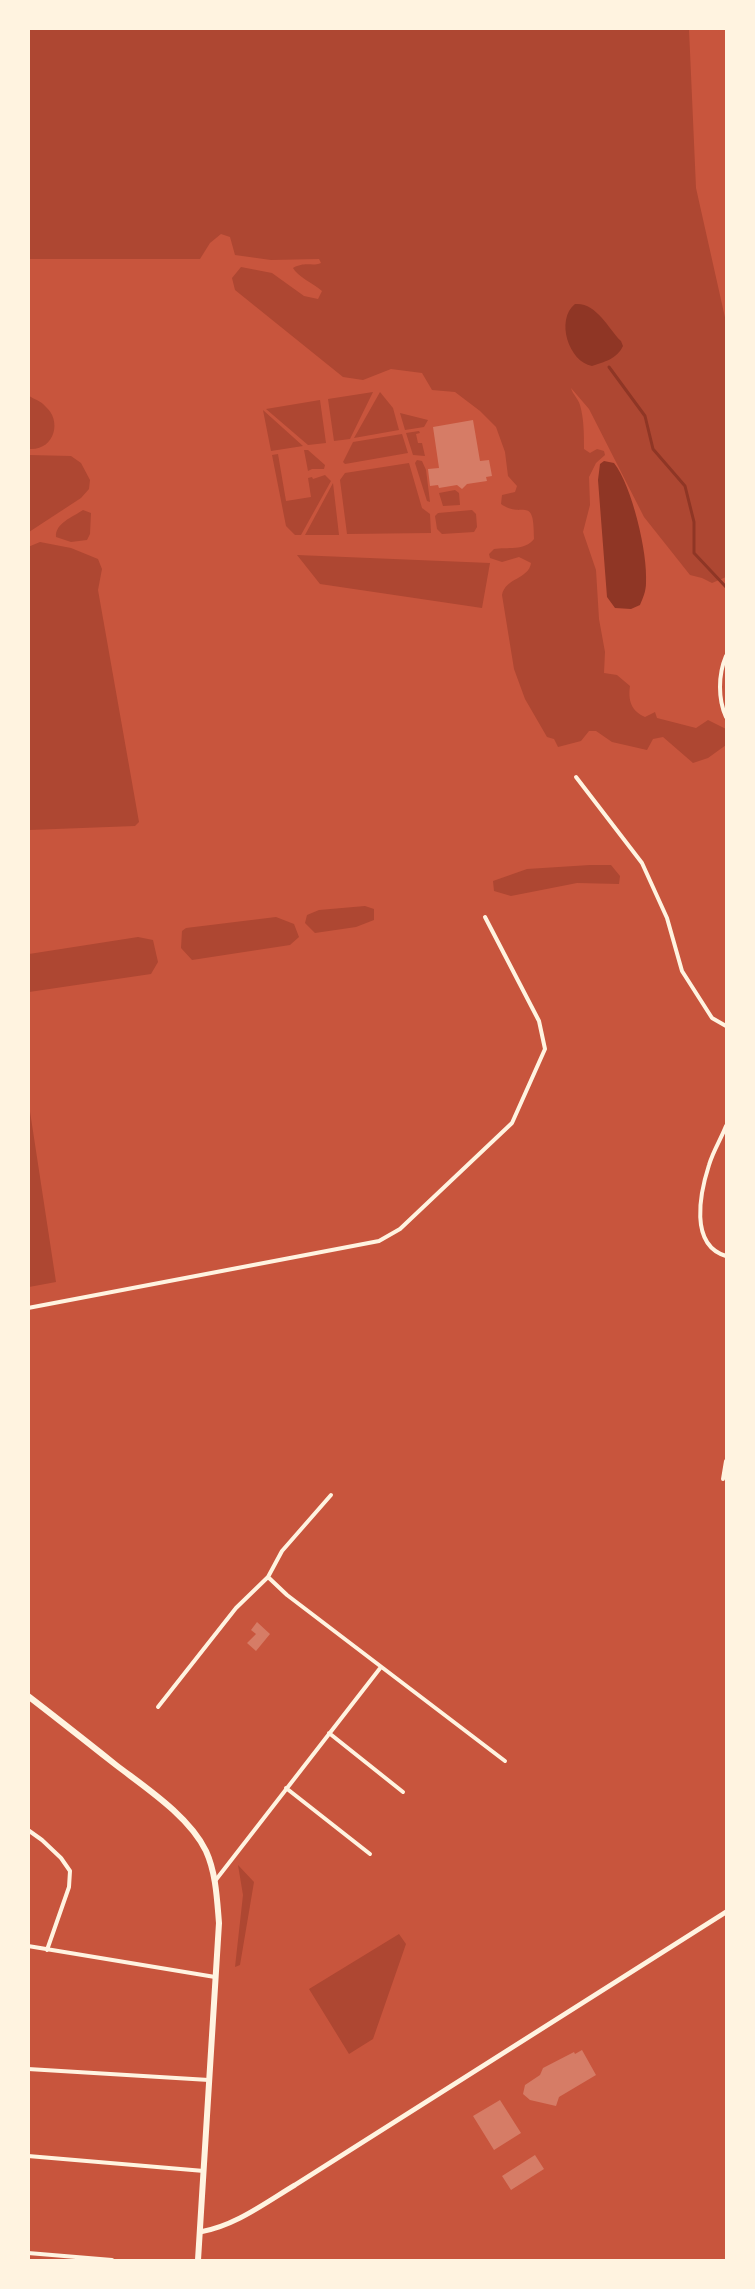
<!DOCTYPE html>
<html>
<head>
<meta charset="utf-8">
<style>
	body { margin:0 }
	#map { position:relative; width:755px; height:2289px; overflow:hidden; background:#c8553d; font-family:Mulish,sans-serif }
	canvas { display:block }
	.frame { position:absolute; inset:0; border:30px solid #fff3e0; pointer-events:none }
</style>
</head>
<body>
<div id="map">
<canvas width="755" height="2289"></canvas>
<div class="frame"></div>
</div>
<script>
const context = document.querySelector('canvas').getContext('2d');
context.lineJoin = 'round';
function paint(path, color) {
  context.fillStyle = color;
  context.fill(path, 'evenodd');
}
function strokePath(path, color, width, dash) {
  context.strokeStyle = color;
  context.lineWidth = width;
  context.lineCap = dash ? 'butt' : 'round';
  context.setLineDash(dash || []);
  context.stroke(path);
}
paint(new Path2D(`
	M28 29H689L696 188 726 322V577L712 583 702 578 690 575 644 517 589 409 571 388C573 395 578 398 580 405 584 419 584 434 584 449L590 453 597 449 604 451 605 455 596 463 589 477 590 505 583 532 596 570 599 619 605 652 604 673 617 675 630 686C628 700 631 711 645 717L655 712 657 718 696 728 708 720 726 729V745L708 758 693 763 663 737 653 739 647 750 612 742 596 731H589L581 741 558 747 554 739 547 737 525 699 514 669 502 595C505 578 529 579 531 563L519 557 502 562 490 558 489 554 494 549C507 547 525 551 534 539 534 493 524 520 501 504L502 495 515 492 517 486 508 476 505 452 496 427 480 411 455 392 432 390 422 373 391 369 363 380 343 377 235 290 232 278 241 267 272 273 304 296 318 299 322 291C314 284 297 276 293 268 306 261 312 267 321 263L319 259 271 260 235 255 230 237 221 234 210 243 200 259H29Z
	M373 392 350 439 334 441 328 399Z
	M380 392 393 408 399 430 354 438Z
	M29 396C34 399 41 401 45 406 63 421 54 451 29 449Z
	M320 400 326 443 308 445 266 409Z
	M263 410 303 446 271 451Z
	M400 413 428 420 424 427 405 430Z
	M419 431 420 433 416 434 418 443H422L425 456 413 455 406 433Z
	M402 434 408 453 345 464 343 462 353 442Z
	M304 450H308L325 465 324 469H312L308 471Z
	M278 454 286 501 311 497 308 478 312 477 313 479 325 475 331 481 301 535H295L286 526 272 455Z
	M29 455 71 456 81 463 90 480 89 489 81 498 29 532Z
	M417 460 422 461 426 470 430 502 427 501 415 463Z
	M409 463 422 508 430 514 431 533 347 534 340 480 345 473Z
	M333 483 339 535H305Z
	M455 490 459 493 460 505 443 506 439 493Z
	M83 510 91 513 90 534 87 540 71 542 56 537C55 523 73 517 83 510Z
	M472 510 476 514 477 527 474 532 442 534 437 529 435 516 438 513Z
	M40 542 71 548 98 559 102 569 98 590 139 822 135 826 29 830 28 547Z
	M297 555 490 563 482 608 320 584Z
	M590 865H611L620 876 619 884 577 883 511 896 494 891 493 881 527 869Z
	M365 906 374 909V920L356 927 315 933 305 923 307 915 319 910Z
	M276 917 294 924 299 937 290 945 192 960 181 948 182 931 186 928Z
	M138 937 153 940 158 962 151 974 29 992V954Z
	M29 1105 56 1282 29 1287H28Z
	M238 1865 254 1882 240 1965 235 1967 243 1895Z
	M399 1934 406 1944 373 2039 349 2054 309 1989Z`), '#ae4732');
paint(new Path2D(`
	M575 304C596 302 608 328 621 341L623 346C617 359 604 362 592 366 569 362 555 320 575 304Z
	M604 461 614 463C632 486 648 553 646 583 646 591 643 598 640 605L631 609 615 608 607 597 598 480 600 464Z`), '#8f3625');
strokePath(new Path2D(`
	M609 367 645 416 653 449 685 486 694 522V553L726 587`), '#8f3625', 3);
paint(new Path2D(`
	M473 420 480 461 489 460 492 476 486 477 487 481 467 484 462 489 457 485 439 488 438 485 430 486 428 469 439 468 433 427Z
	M257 1622 270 1634 256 1651 247 1643 256 1634 251 1630Z
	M582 2050 596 2075 559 2097 556 2106 530 2100 523 2094 525 2085 540 2075 543 2068 574 2052 575 2054Z
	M500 2100 521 2133 494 2150 473 2116Z
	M535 2155 544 2169 511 2190 502 2176Z`), '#d67c66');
strokePath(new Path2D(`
	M726 656C718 675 718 699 726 717
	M576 777 642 863 667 918 682 971 712 1018 726 1026
	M726 1126C721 1139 713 1151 709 1165 700 1193 689 1245 726 1256
	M28 1308 379 1241 400 1229 512 1123 545 1049 539 1021 485 917
	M723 1479 726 1461
	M268 1577 287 1595 505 1761
	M158 1707 236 1608 268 1577 282 1551 331 1495
	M329 1733 403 1792
	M286 1788 370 1854
	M28 1830 42 1840 61 1858 70 1871 69 1887 47 1950
	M215 1881 381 1667
	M28 1946 215 1977
	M28 2069 209 2080
	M28 2156 204 2171
	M28 2253 112 2260`), '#fff3e0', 4);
strokePath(new Path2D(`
	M200 2232C235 2226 265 2203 295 2185L726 1912`), '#fff3e0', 5);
strokePath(new Path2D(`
	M28 1696C58 1719 87 1742 116 1765 146 1788 189 1816 206 1851 216 1873 217 1899 219 1923L198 2260`), '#fff3e0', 6);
</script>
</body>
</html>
